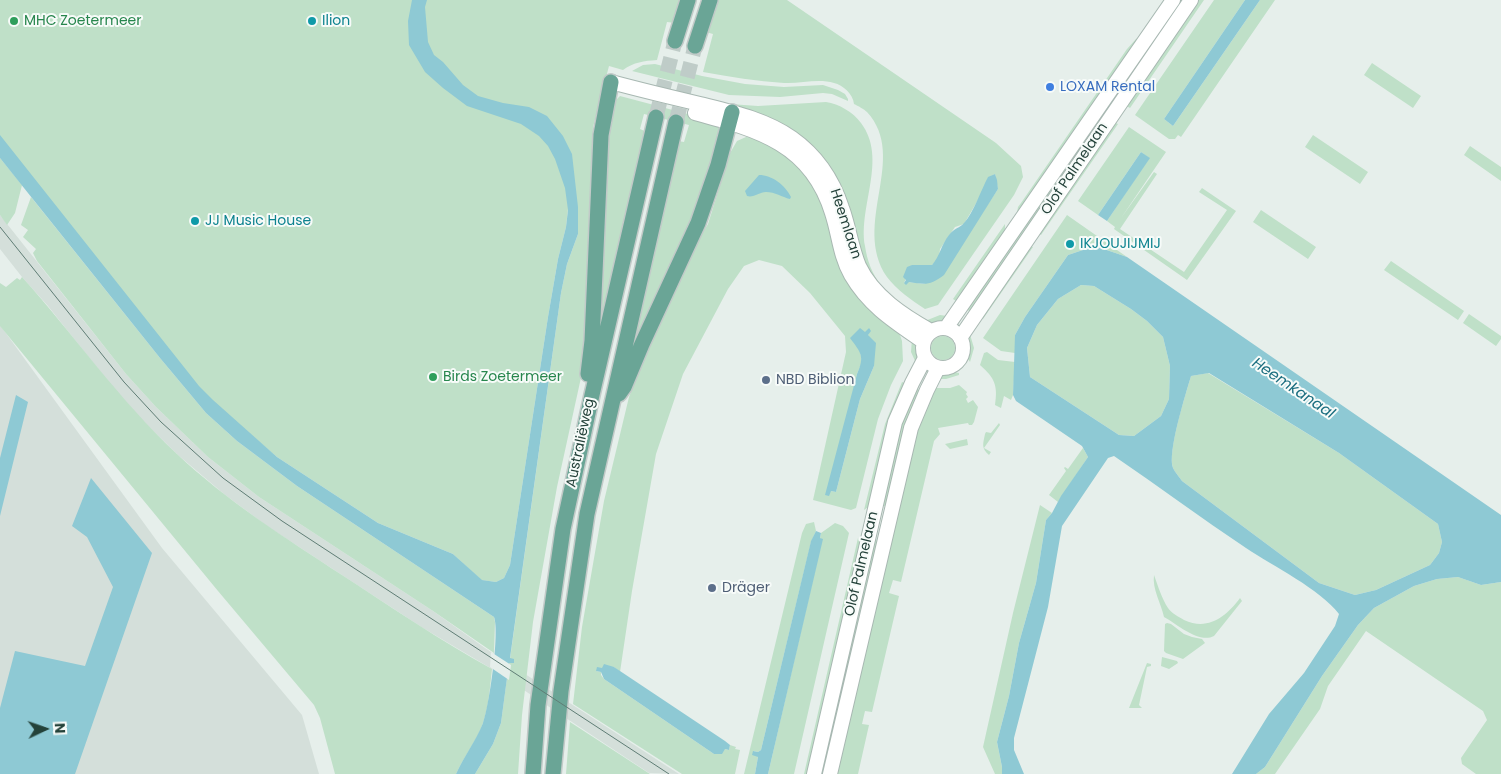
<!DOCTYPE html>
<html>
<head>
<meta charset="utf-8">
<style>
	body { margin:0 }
	#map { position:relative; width:1501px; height:774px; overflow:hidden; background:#e6efeb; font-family:Poppins,sans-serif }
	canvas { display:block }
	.north { position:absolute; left:20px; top:704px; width:50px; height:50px; -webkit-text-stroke:4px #f7fbf9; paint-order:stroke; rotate:87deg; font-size:14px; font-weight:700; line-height:20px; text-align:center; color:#24423a }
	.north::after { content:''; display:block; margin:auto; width:18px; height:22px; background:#24423a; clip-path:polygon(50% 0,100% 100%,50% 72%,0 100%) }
</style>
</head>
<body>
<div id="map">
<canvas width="1501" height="774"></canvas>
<div class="north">N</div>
</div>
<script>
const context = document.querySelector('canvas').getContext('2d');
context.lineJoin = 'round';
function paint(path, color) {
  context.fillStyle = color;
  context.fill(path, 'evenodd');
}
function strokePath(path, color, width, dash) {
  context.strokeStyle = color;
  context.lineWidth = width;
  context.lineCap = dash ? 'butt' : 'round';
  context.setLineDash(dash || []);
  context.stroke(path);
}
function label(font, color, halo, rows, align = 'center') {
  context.font = font + ' Poppins,sans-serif';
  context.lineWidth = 4;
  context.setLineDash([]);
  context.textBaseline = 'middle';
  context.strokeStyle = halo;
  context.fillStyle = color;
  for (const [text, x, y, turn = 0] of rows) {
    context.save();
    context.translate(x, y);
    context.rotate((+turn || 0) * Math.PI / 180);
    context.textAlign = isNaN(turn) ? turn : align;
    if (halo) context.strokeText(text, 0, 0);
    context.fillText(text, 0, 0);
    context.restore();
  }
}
paint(new Path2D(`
	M0 215 126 374 156 407 208 457 259 497 433 611 485 648 679 774 649 773 492 669 423 628 267 526 224 494 178 455 140 418 110 384 48 306 22 277 0 249Z
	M0 325 162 548 302 715 319 774H0Z`), '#d4dfda');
paint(new Path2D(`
	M0 0H682L675 23 667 22 657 60C644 61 634 62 623 70L609 66 593 127 587 315 582 373 557 487 533 622 522 715 518 774H475L493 744 501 723 509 662 513 663 510 659 561 293 567 264 578 234 568 209 566 227 558 259 548 317 510 565 504 578 496 582 481 580 453 554 378 523 277 457 204 395 0 142Z
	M716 0H787L996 143 1021 166 1023 177 1014 195 938 305 925 309C911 300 897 290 887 277 851 224 909 158 867 112 864 109 858 106 854 104 853 94 843 85 834 83 818 78 800 84 784 83 757 81 730 77 703 72L713 34 706 32ZM995 174 998 189 968 234 924 284 909 282 904 283 912 265H932L939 258 940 249 955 227 964 224 982 193 988 178Z
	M1177 0 1184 2 972 313 965 308Z
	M1195 0H1204L1130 108 1123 104Z
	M1214 0H1245L1164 119 1173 126 1260 0H1275L1181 137 1178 135 1175 139H1169L1135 115Z
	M1142 36 1016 218 1018 207 1021 203 1127 49 1136 39Z
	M1372 63 1421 96 1413 108 1364 75Z
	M655 64 702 76 745 84 784 87 823 85 838 90 845 94 848 99V101L832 94 823 93 780 97 729 95 632 71 643 65Z
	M620 96 718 122 721 126 702 198 631 351 678 141 684 142 689 125 644 114 640 129 647 132 599 336 603 160 615 101Z
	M826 102C839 104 853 112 861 123 888 159 858 206 865 246 867 260 872 274 881 285 885 291 893 295 895 302L867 271 845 201 716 103 758 106Z
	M1112 121 1118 124 1041 235 1036 231Z
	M1129 127 1166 152 1121 218 1154 172 1157 174 1120 229 1184 272 1227 210 1199 192 1202 188 1236 211 1187 280 1114 229 1115 227 1107 221 1149 158 1141 152 1098 215 1078 201Z
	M1313 135 1368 172 1360 184 1305 147Z
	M746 137 756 138 783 152 806 174 898 329 902 341 903 361 891 385 878 419 856 508 851 510 813 500 846 352 845 336 810 293 782 266 759 260 744 266 728 289 683 374 656 454 632 591 620 672 614 667 602 668 596 671 601 672V675L604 679 714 754 725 749 729 750 730 745 736 747 735 749 740 750 735 774H682L573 704 582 627 604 501 629 397 649 346 695 245 708 224 730 153 737 141ZM869 328 868 335 874 366 860 399 836 492 831 491 857 374 862 362 860 351Z
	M1470 146 1501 167V181L1464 155Z
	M0 158 22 185 15 213 7 225 0 215Z
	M31 197 160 358 206 413 237 441 297 486 494 617 495 622 494 653 433 611 259 497 208 457 156 407 126 374 37 261 33 253 36 249 23 237 28 230 21 225Z
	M1261 210 1316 247 1308 259 1253 222Z
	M1067 215 1127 257 1095 246 1068 255 1025 317 1015 335V353L1001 351 983 338Z
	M1005 224V231L959 303 953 299Z
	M1027 244 1033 247 983 319 979 316Z
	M1391 261 1464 311 1458 320 1384 270Z
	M22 277C75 336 119 400 177 454 227 501 284 537 342 575 391 607 441 641 492 669 490 687 489 705 483 723 477 741 464 756 456 774H335L320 718 314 705 218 591 0 326V283L6 287 17 278 20 280Z
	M1081 285 1094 286 1131 309 1147 321 1163 337 1170 366 1169 399 1161 416 1134 436 1119 435 1030 377 1027 348 1037 325 1058 299Z
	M1469 314 1501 336V339L1496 346 1463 323Z
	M940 315 947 316 943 322 930 324 925 321Z
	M969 331 974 348 970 362C965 356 967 340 969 331Z
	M931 348a12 12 0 1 1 24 0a12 12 0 1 1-24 0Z
	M912 339H914C917 346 919 351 919 359L916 363 911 352Z
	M987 352 998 360 1015 362 1013 395 1011 400 1004 396 1001 408 995 405C998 386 995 378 980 365L984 353Z
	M949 371 959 373V375L946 379H938L943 374Z
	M1208 373 1339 453 1438 524 1442 542 1439 553 1430 565 1376 590 1355 595 1319 583 1182 481C1179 477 1175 472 1173 468 1167 452 1186 393 1191 376Z
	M902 382 907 384 871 505 864 510 885 424Z
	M959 385 967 392 966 394 968 397 966 399 968 403 973 400 978 407 974 422 972 425H969L968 423 938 428 940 434 934 441 901 582 893 580 889 593 899 596 872 712 865 711 862 724 869 725 858 774H833L912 433 935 388H950Z
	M915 388 922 391 887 506H879L898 430Z
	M999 423 1000 425 984 448 991 452 989 455C981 448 983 444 985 434L986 432 991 433Z
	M967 439 968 445 950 449 945 444Z
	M1083 448 1088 457 1058 502 1049 495 1066 471 1064 468 1065 467 1068 469Z
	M1040 505 1052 513 1046 520 1036 583 1019 643 1009 696 997 742 1002 767V774H995L983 747 1013 613Z
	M814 522 816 531 811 542 761 750 758 752 753 751 758 757 755 774H744L802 533 806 524Z
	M835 523 843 526 849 533 794 774H768L822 540 820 538 821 533Z
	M858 538 861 549 810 774H804Z
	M873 538 876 539 878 543 826 774H817Z
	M1154 575C1158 586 1162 599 1168 608 1171 613 1179 617 1184 620 1208 631 1226 617 1240 598L1242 601 1214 636C1199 644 1177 624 1164 617 1161 603 1152 589 1154 575Z
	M1458 577 1481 585 1501 582V774H1476L1462 764 1461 758 1487 720 1483 711 1366 631 1328 686 1320 709 1275 774H1256L1265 767 1322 676 1358 625 1374 608 1414 586 1437 579Z
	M1167 623 1171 624 1184 634 1192 637 1202 639 1205 643 1183 659 1166 653 1164 651 1165 624Z
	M1162 657 1177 661 1178 663 1169 669 1161 666Z
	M1147 663 1151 664V666L1147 667 1139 705 1142 708H1129Z
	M570 722 650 774H566Z`), '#bfe0c8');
paint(new Path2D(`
	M412 0H427L425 7 428 42 434 55 443 62 463 85 478 96 503 103 529 107 547 116 563 136 572 154 578 207V234L567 264 561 293 510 658 514 659V663H509L501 723 493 744 475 774H456C464 756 476 741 483 723 489 707 500 632 494 617L297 486 237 441 206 413 160 358 0 158V135L199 386 213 400 277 457 378 523 453 554 482 580 496 582 504 578 510 565 548 317 558 259 566 227 568 210 565 188 555 159 548 146 539 136 521 124 467 106 443 88 425 72 409 45 408 21Z
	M1245 0H1260L1173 126 1164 119Z
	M1141 152 1150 158 1107 221 1098 215Z
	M995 174 997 180 998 189 944 275C931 285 926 285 909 282L906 285 904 283 906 280 903 277 907 267 912 265H932C940 256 941 245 949 235 954 228 960 228 964 223 974 212 981 190 988 177Z
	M759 175C772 175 785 185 791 197L790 199C782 197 775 192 766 192 759 192 754 198 747 196L745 191Z
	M1095 246 1127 257 1501 515V582L1481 585 1458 577 1437 579 1414 586 1374 608 1358 625 1322 676 1265 767 1256 774H1232L1269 714 1304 673 1335 626 1339 614C1320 589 1273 566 1246 548 1201 518 1158 486 1114 456L1108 458 1062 526 1048 607 1014 738V750L1024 774H1002V767L997 742 1009 696 1019 643 1036 583 1046 520 1052 513 1061 496 1088 457 1082 446 1016 401 1013 395 1015 335 1025 317 1068 255ZM1081 285 1094 286 1131 309 1147 321 1163 337 1170 366 1169 399 1161 416 1134 436 1119 435 1030 377 1027 348 1037 325 1058 299ZM1209 373 1339 453 1438 524 1442 542 1439 553 1430 565 1376 590 1355 595 1319 583 1182 481C1179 477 1175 472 1173 468 1167 453 1186 393 1191 376Z
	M860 328 865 332 869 328 871 331 868 335 876 343 874 366 860 399 836 492 831 491 829 496 825 495 857 374C865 356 861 353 850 338Z
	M16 395 28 402 0 516V458Z
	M91 478 152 553 75 774H0V708L15 651 85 666 113 587 87 537 72 526Z
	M816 531 821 533 820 538 823 539 768 774H755L758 757 752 755 753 751 758 752 761 750 811 541Z
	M604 664 614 667 725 741 730 745 729 750 725 749 722 754H714L604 679 601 672 596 671 597 667 602 668Z`), '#8ec9d4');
paint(new Path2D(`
	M491 652 511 665 509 680 490 667Z`), '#e6efeb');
strokePath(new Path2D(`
	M656 117 675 41
	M676 122 695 46`), '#bfccc8', 15, [15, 8]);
const tertiary = new Path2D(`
	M611 82C641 90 670 97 700 104 732 112 765 119 792 138 816 155 833 180 842 208 849 227 851 247 859 266 873 296 904 316 931 331
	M695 113C758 130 811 144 832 213 839 234 840 256 851 275 869 306 895 322 924 342
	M923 348a20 20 0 1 1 40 0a20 20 0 1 1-40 0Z
	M946 328 1173 0
	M960 338 1191 0
	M814 774 895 422 912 383 925 358
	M830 774 911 428 927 390 938 368`);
const primary = new Path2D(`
	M675 41 688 0
	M695 46 710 0
	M588 374 592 341 601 135 611 82
	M619 394 624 387 642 344 698 223 718 165 732 112
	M533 774 538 705 563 529 592 395 656 117
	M553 774 561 691 587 514 676 122`);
strokePath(tertiary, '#a8b8b2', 16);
strokePath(primary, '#c2cac8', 18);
strokePath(tertiary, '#fff', 14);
strokePath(primary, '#6aa596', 15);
strokePath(new Path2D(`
	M0 227 124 382 161 422 223 478 282 521 669 774`), '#5f7d75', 1);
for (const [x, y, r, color] of [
	[14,21,5,"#2e9e5b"],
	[312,21,5,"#0f9aa8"],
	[1050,87,5,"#3f7fe0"],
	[195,221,5,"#0f9aa8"],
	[1070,244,5,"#0f9aa8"],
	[433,377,5,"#2e9e5b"],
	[766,380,5,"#5c6f8a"],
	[712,588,5,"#5c6f8a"]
]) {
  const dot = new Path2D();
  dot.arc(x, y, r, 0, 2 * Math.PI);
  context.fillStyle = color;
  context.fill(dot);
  strokePath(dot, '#f7fbf9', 2);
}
label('14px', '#27864d', '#f7fbf9', [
	["MHC Zoetermeer",24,21],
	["Birds Zoetermeer",443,377]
], 'left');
label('14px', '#0d838f', '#f7fbf9', [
	["Ilion",322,21],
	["JJ Music House",205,221],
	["IKJOUJIJMIJ",1080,244]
], 'left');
label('14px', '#366cbe', '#f7fbf9', [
	["LOXAM Rental",1060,87]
], 'left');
label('14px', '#24423a', '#f7fbf9', [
	["Olof Palmelaan",1075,169,-56],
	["Heemlaan",845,224,72],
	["Australiëweg",581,443,-78],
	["Olof Palmelaan",862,564,-77]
]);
label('14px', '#4e5e75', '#f7fbf9', [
	["NBD Biblion",776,380],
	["Dräger",722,588]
], 'left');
label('italic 15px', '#1c6f80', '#f7fbf9', [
	["Heemkanaal",1293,389,34]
]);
</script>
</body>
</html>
